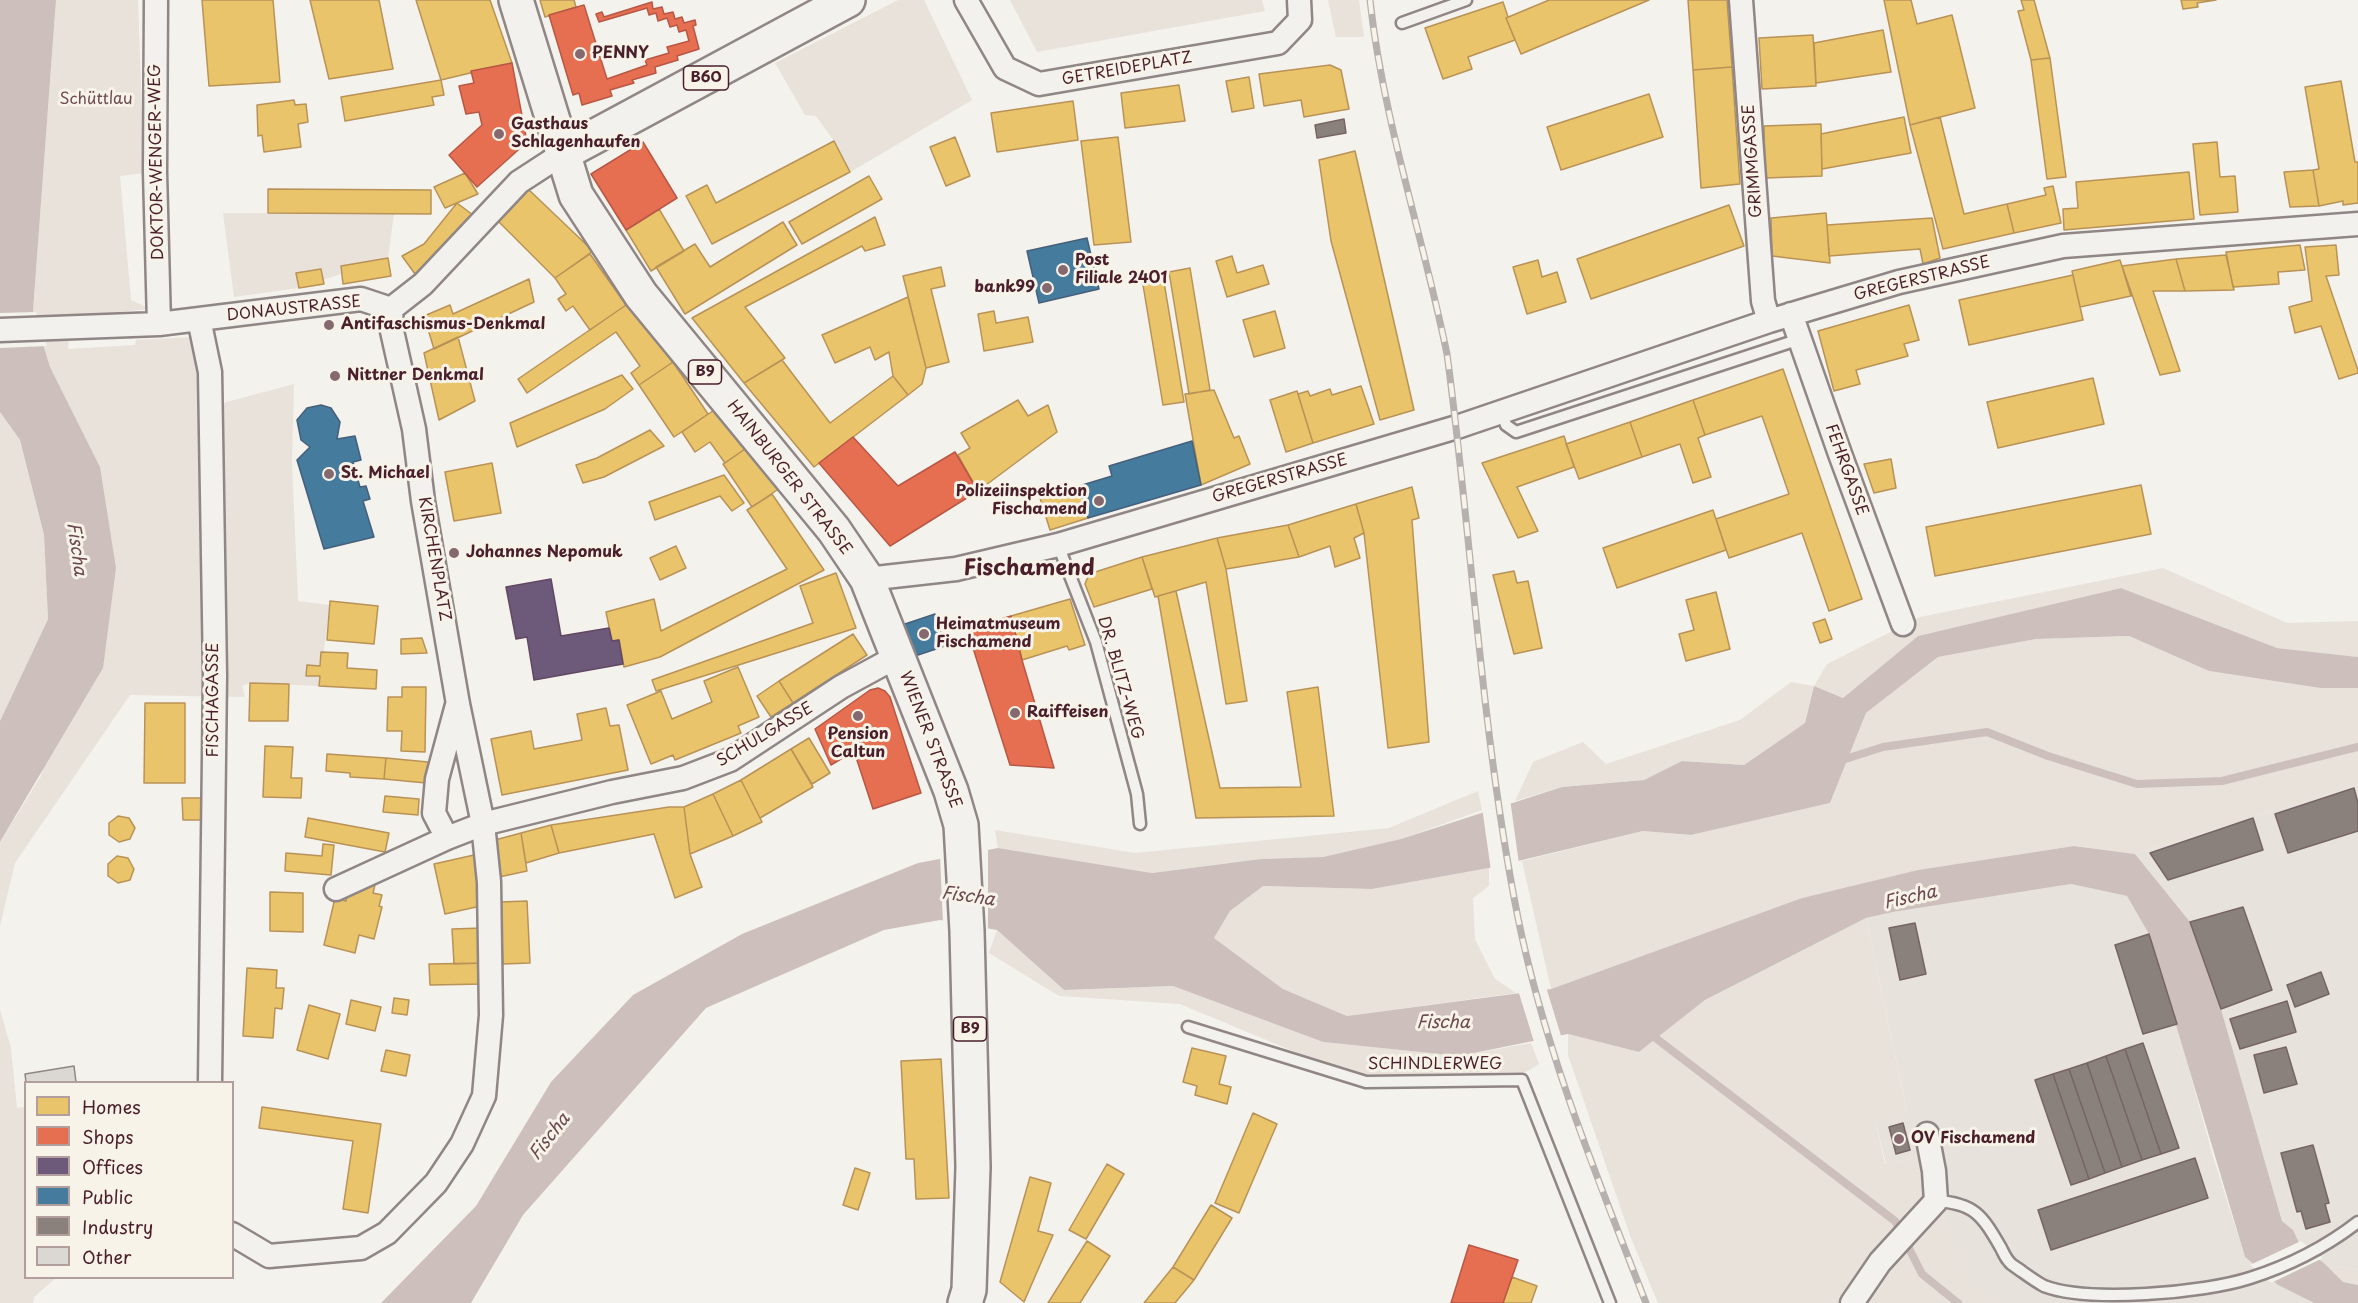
<!DOCTYPE html>
<html>
<head>
<meta charset="utf-8">
<style>
	body { margin:0 }
	#map { position:relative; width:2358px; height:1303px; overflow:hidden; background:#f4f2ec; font-family:"Playpen Sans",sans-serif }
	canvas { display:block }
	.legend { position:absolute; left:24px; top:1081px; width:210px; height:198px; box-sizing:border-box; background:#f7f3e8; border:2px solid #b29e9c; margin:0; padding:8px 10px; list-style:none; font-size:18px; color:#4a1f2b }
	.legend li { display:flex; align-items:center; gap:12px; height:30px }
	.legend b { width:30px; border:2px solid #b29e9c }
</style>
</head>
<body>
<div id="map">
<canvas width="2358" height="1303"></canvas>
<ul class="legend">
<li><b style="height:16px;background:#e9c46a"></b>Homes</li>
<li><b style="height:16px;background:#e76f51"></b>Shops</li>
<li><b style="height:16px;background:#6d597a"></b>Offices</li>
<li><b style="height:16px;background:#457b9d"></b>Public</li>
<li><b style="height:16px;background:#8a817c"></b>Industry</li>
<li><b style="height:16px;background:#dbd7d3"></b>Other</li>
</ul>
</div>
<script>
const context = document.querySelector('canvas').getContext('2d');
context.lineJoin = 'round';
function paint(path, color) {
  context.fillStyle = color;
  context.fill(path, 'evenodd');
}
function strokePath(path, color, width, dash) {
  context.strokeStyle = color;
  context.lineWidth = width;
  context.lineCap = dash ? 'butt' : 'round';
  context.setLineDash(dash || []);
  context.stroke(path);
}
function label(font, color, halo, rows, align = 'center') {
  context.font = font + ' "Playpen Sans",sans-serif';
  context.lineWidth = 6;
  context.setLineDash([]);
  context.textBaseline = 'middle';
  context.strokeStyle = halo;
  context.fillStyle = color;
  for (const [text, x, y, turn = 0] of rows) {
    context.save();
    context.translate(x, y);
    context.rotate((+turn || 0) * Math.PI / 180);
    context.textAlign = isNaN(turn) ? turn : align;
    if (halo) context.strokeText(text, 0, 0);
    context.fillText(text, 0, 0);
    context.restore();
  }
}
paint(new Path2D(`
	M2358 785V1270L2325 1264 2298 1243 2293 1230 2282 1221 2221 1009 2170 1000 2212 1153 2245 1257 2278 1285 2314 1303H1999L1973 1287 1918 1157 1886 1164 1875 1120 1907 1112 1866 918 1893 912 2071 884 2127 896 2134 908 2165 892 2135 854Z`), '#e7e2db');
paint(new Path2D(`
	M56 0H138L144 173 120 176 131 300 150 309 71 316 68 349 135 345 136 340 191 337 197 355 201 387 222 388 223 403 294 384 292 463 298 601 330 605 319 686 250 683 242 686 245 697 130 695 15 863 0 926V842L41 776 100 467 50 367 33 311Z
	M898 0H924L972 100 849 173 834 141 816 116 805 115 775 63Z
	M1010 0H1262L1265 11 1037 52Z
	M1328 0H1359L1364 37H1336Z
	M223 213H394L388 258 299 288 234 297Z
	M0 412 20 440 44 535 48 619 0 721Z
	M2163 568 2287 623 2358 621V657L2277 648 2121 588 1918 636 1843 698 1814 686 1805 723 1744 765 1682 761 1644 780 1562 787 1515 801 1533 762 1583 742 1606 764 1740 720 1791 682 1814 686 1827 664 1920 617Z
	M2129 636 2209 671 2320 688H2358V785L2135 854 2074 846 1919 870 1802 898 1551 989 1522 861 1643 831 1691 835 1830 803 1866 713 1938 657 2036 639Z
	M1478 791 1482 810 1401 839 1324 857 1261 859 1152 873 998 848 995 830 1135 853 1389 828Z
	M1489 868V886L1473 898 1475 939 1495 979 1516 993 1347 1016 1283 989 1214 938 1230 911 1262 886 1372 889Z
	M1866 918 1907 1113 1875 1120 1885 1164 1918 1157 1973 1286 1999 1303H1658L1631 1238 1568 1055V1034L1639 1052 1705 1000Z
	M997 930 1064 990 1173 986 1323 1042 1459 1056 1531 1043 1539 1064 1526 1072 1368 1075 1307 1057 1180 1004 1059 996 989 953Z
	M0 1010 11 1048 17 1108 25 1107 26 1278H56L34 1297 33 1303H0Z
	M2325 1264 2358 1270V1285L2343 1282Z`), '#e8e2da');
paint(new Path2D(`
	M0 0H56L33 311 50 367 100 467 116 568 103 668 0 842V721L48 619 44 535 20 440 0 412Z
	M2121 588 2277 648 2358 657V688H2320L2209 671 2129 636 2036 639 1938 657 1866 713 1830 803 1691 835 1643 831 1489 868 1372 889 1263 886 1230 911 1214 938 1283 989 1347 1016 1551 989 1802 898 1918 870 2074 846 2135 854 2190 922 2221 1009 2282 1221 2293 1230 2299 1243 2325 1264 2343 1282 2358 1285V1303H2314L2278 1285 2245 1257 2149 934 2127 896 2071 884 1893 912 1866 918 1705 1000 1639 1052 1568 1034 1459 1056 1323 1042 1173 986 1064 990 997 930 940 920 884 930 706 1008 523 1215 471 1303H381L476 1206 551 1082 633 995 742 934 918 863 998 848 1152 873 1261 859 1323 857 1401 839 1562 787 1644 780 1682 761 1744 765 1805 723 1814 686 1843 698 1918 636Z`), '#cdc0bc');
paint(new Path2D(`
	M36 312 47 346 0 348V313Z
	M1510 799 1519 864 1491 871 1482 807Z
	M988 847V931L943 923 940 856Z
	M1546 987 1562 1039 1535 1045 1518 990Z
	M2301 1241 2323 1258 2271 1283 2250 1265Z`), '#f4f2ec');
const homes = new Path2D(`
	M202 0H273L280 82 209 86Z
	M310 0H379L393 69 329 79Z
	M416 0H490L512 63 441 80Z
	M540 0H574L576 7 545 17Z
	M1549 0H1649L1521 54 1506 18Z
	M1688 0H1727L1732 67 1693 70Z
	M1884 0H1911L1917 24 1952 15 1975 108 1910 125Z
	M2021 0H2034L2050 58 2031 60 2018 11 2024 10Z
	M2181 0H2216L2197 3 2198 7 2183 9Z
	M1503 2 1508 17 1506 18 1515 40 1468 57 1472 69 1443 79 1425 28Z
	M1883 30 1891 72 1816 83 1814 43Z
	M1813 35 1816 86 1762 89 1759 38Z
	M2050 58 2066 177 2047 179 2031 60Z
	M1330 65 1341 70 1349 109 1304 117 1301 100 1264 106 1259 74Z
	M1732 67 1740 184 1701 188 1693 70Z
	M1249 77 1254 108 1232 112 1226 81Z
	M441 80 444 95 432 97 434 105 345 121 341 97Z
	M2341 81 2355 162H2358V203L2343 205V201L2319 206 2313 170 2319 169 2305 87Z
	M1179 85 1185 121 1125 128 1121 93Z
	M1649 94 1663 137 1561 170 1547 127Z
	M294 100 295 105 306 104 308 122 298 124 301 147 264 152 262 135 258 136 257 105Z
	M1073 101 1078 140 997 152 991 113Z
	M1904 117 1911 153 1822 169 1821 134Z
	M1940 117 1964 214 2007 204 2014 233 1943 249 1910 125Z
	M1821 124 1822 176 1765 178 1764 126Z
	M955 137 970 176 946 186 930 147Z
	M1118 137 1131 242 1094 245 1081 141Z
	M834 141 850 172 712 244 686 196 707 185 716 203Z
	M2217 142 2220 177 2235 176 2238 212 2200 215 2193 144Z
	M1355 151 1414 410 1380 420 1331 241 1319 160Z
	M2313 170 2319 206 2290 207 2284 172Z
	M2189 172 2194 219 2064 230 2063 209 2078 208 2076 182Z
	M465 173 478 194 445 208 434 187Z
	M869 176 882 199 802 244 789 222Z
	M2053 186 2061 223 2014 233 2007 204 2046 195 2044 188Z
	M527 188 593 251 555 278 496 219Z
	M268 189 431 190V214L268 213Z
	M457 203 473 215 437 261 415 274 402 256 424 244Z
	M1729 205 1744 246 1591 299 1577 259Z
	M659 209 684 251 651 271 626 230Z
	M1826 213 1830 263 1772 256 1771 218Z
	M875 217 885 245 865 251 862 246 745 307 785 358 744 383 692 318Z
	M1932 218 1940 258 1923 264 1920 249 1829 256 1827 225Z
	M783 222 797 245 685 314 656 267 695 244 710 267Z
	M2300 245 2305 270 2278 272 2279 284 2233 287 2226 252Z
	M2336 245 2339 275 2326 276 2358 370V373L2339 379 2321 326 2295 333 2289 307 2312 301 2305 247Z
	M590 254 626 305 590 330 573 306 566 311 558 299 566 294 555 278Z
	M2226 255 2234 290 2185 291 2176 259Z
	M1232 256 1237 273 1263 265 1269 284 1227 297 1216 261Z
	M388 258 391 276 343 284 341 266Z
	M2176 259 2185 291H2153L2180 371 2160 375 2122 266Z
	M1538 260 1542 277 1557 272 1566 302 1527 314 1513 267Z
	M2120 260 2131 296 2080 307 2072 271Z
	M941 267 945 286 931 289 949 362 926 368 903 276Z
	M1190 268 1210 390 1189 394 1169 272Z
	M321 269 324 284 299 288 296 273Z
	M2073 275 2083 320 1969 345 1959 300Z
	M1163 276 1184 402 1163 405 1142 279Z
	M529 279 534 302 434 349 424 316 450 305 453 314Z
	M908 297 926 368 922 384 908 395 893 376 889 352 875 360 870 347 835 363 822 335Z
	M632 301 673 362 639 385 631 373 640 366 616 332 527 393 518 379Z
	M1909 305 1919 340 1904 344 1908 356 1856 370 1860 384 1834 391 1818 331Z
	M994 311 996 323 1028 317 1033 342 984 351 978 314Z
	M1275 311 1285 348 1254 357 1243 320Z
	M458 337 475 401 439 420 424 353Z
	M782 360 830 423 893 376 908 395 814 467 744 383Z
	M673 362 708 414 674 437 639 385Z
	M1783 369 1862 599 1829 611 1802 533 1729 558 1716 519 1789 494 1762 416 1705 435 1693 400Z
	M622 375 633 389 605 409 517 447 510 423Z
	M2093 378 2104 424 1998 448 1987 402Z
	M1361 386 1374 424 1313 443 1298 394 1308 391 1310 396 1330 389 1332 395Z
	M1214 390 1234 438 1239 436 1250 464 1201 485 1185 394Z
	M1297 391 1313 443 1286 452 1270 400Z
	M1018 400 1028 416 1048 405 1057 432 978 491 958 455 970 448 961 433Z
	M1693 400 1705 435 1698 438 1711 477 1693 483 1680 444 1642 457 1630 422Z
	M720 406 748 447 725 463 710 442 695 452 682 432Z
	M1630 422 1642 457 1579 479 1566 444Z
	M650 430 664 446 604 477 583 483 576 465 597 458Z
	M1564 436 1574 467 1517 487 1538 531 1518 538 1482 463Z
	M751 445 780 488 752 507 723 464Z
	M1891 459 1896 488 1874 493 1864 464Z
	M492 463 501 513 454 521 445 472Z
	M724 475 744 503 732 511 720 496 655 520 649 502Z
	M2141 485 2151 534 1935 576 1926 527Z
	M1079 486 1088 518 1050 530 1040 498Z
	M1412 487 1419 518 1412 520 1429 742 1388 748 1364 533 1356 504Z
	M772 494 824 570 660 657 624 667 619 640 612 641 606 612 654 599 661 631 787 569 747 510Z
	M1356 504 1364 533 1354 538 1360 558 1335 567 1330 546 1299 557 1288 525Z
	M1713 510 1726 550 1617 588 1603 548Z
	M1288 525 1299 557 1226 569 1217 538Z
	M1217 538 1226 569 1247 701 1226 704 1206 582 1155 597 1142 557Z
	M676 546 686 568 660 580 650 558Z
	M1142 557 1152 589 1094 607 1085 584 1089 574Z
	M1514 571 1517 583 1528 581 1542 648 1514 654 1493 575Z
	M836 573 856 628 656 691 652 680 813 623 800 586Z
	M1176 591 1220 788 1301 787 1287 692 1318 687 1334 816 1196 818 1158 596Z
	M1716 592 1730 649 1686 661 1679 634 1694 630 1686 600Z
	M1070 599 1085 645 1069 650 1067 646 1022 660 1011 616Z
	M330 601 378 606 374 644 327 640Z
	M1825 619 1832 639 1820 643 1813 623Z
	M853 634 867 655 793 703 779 681Z
	M422 638 427 653 401 654V639Z
	M321 652 348 653 347 668 377 670 376 689 319 686 320 676H306L307 665 320 666Z
	M738 667 759 717 738 726 741 733 675 760 673 755 651 764 627 705 661 691 672 719 712 702 704 681Z
	M779 681 793 703 771 717 757 696Z
	M250 683 289 684 288 721H249Z
	M402 687H426L425 752 401 751 402 731H387L388 697H402Z
	M145 703H185V783H144Z
	M606 708 610 726 619 725 628 770 502 795 491 739 531 731 534 749 582 740 577 714Z
	M809 738 830 773 812 784 791 749Z
	M265 746 293 747 291 778H302L301 798 263 797Z
	M791 749 813 787 760 818 741 780Z
	M327 754 386 758 384 779 350 777V773L326 771Z
	M386 758 428 762 426 783 384 779Z
	M741 780 762 822 733 836 713 794Z
	M713 794 733 836 690 854 684 807Z
	M385 796 419 799 418 815 383 812Z
	M182 798H208V820H183Z
	M669 807H684L690 854 702 887 675 898 654 834 559 853 551 825Z
	M118 816 129 818 135 828 130 839 119 842 109 835V823Z
	M308 818 389 833 385 852 305 837Z
	M551 825 559 853 526 863 521 833Z
	M521 833 527 871 499 877 495 840Z
	M323 844 334 845 331 875 285 871 286 853 322 856Z
	M474 855 485 905 445 914 434 864Z
	M117 856 128 858 134 869 130 880 118 883 108 876V864Z
	M359 881 375 885 373 893 382 895 379 906 382 907 374 939 359 935 355 953 324 945 335 898 346 901 349 887Z
	M270 892 303 893V932L270 931Z
	M527 901 530 963 503 964 500 902Z
	M483 928 484 963 454 964 452 929Z
	M484 963V984L430 985 429 964Z
	M247 968 277 970 276 988H284L282 1009 275 1008 273 1038 243 1036Z
	M394 998 409 1000 407 1015 392 1013Z
	M351 1000 381 1007 375 1031 346 1024Z
	M309 1005 340 1014 328 1059 297 1050Z
	M1192 1048 1226 1056 1219 1084 1231 1087 1227 1104 1195 1095 1197 1086 1183 1082Z
	M386 1050 410 1055 406 1076 381 1071Z
	M941 1059 949 1198 916 1199 914 1159H906L901 1061Z
	M262 1107 381 1124 368 1213 343 1209 353 1141 259 1128Z
	M1253 1113 1277 1124 1239 1213 1215 1203Z
	M1107 1164 1124 1174 1086 1239 1069 1230Z
	M855 1168 870 1173 858 1210 843 1205Z
	M1030 1177 1051 1183 1038 1231 1053 1235 1024 1302 1000 1282Z
	M1211 1205 1232 1218 1194 1280 1173 1267Z
	M1087 1241 1110 1256 1080 1303H1048Z
	M1173 1267 1194 1280 1175 1303H1144Z
	M1512 1277 1537 1286 1531 1303H1503Z`);
paint(homes, '#e9c46a');
strokePath(homes, '#b99257', 1.5);
const shops = new Path2D(`
	M652 2 653 9 662 7 664 14 673 12 675 19 682 17 684 23 695 20 696 25 693 26 699 49 677 56 678 60 655 67 656 73 632 80 634 83 610 90 612 96 582 105 579 93 573 95 549 15 584 5 607 79 647 65 645 60 669 53 667 47 689 41 686 30 679 32 677 25 670 27 667 18 658 21 656 13 649 15 647 8 599 22 596 14 602 12 604 17Z
	M512 63 527 142 477 187 449 155 482 125 479 112 466 114 459 86 474 83 471 71Z
	M643 142 677 198 626 230 591 174Z
	M853 437 898 486 955 452 978 491 890 546 819 463Z
	M1011 616 1022 660 1054 768 1010 765 967 629Z
	M878 688 885 691 890 697 921 793 873 809 854 751 831 765 815 729 870 690Z
	M1469 1245 1518 1260 1503 1303H1451Z`);
paint(shops, '#e76f51');
strokePath(shops, '#b85746', 1.5);
const offices = new Path2D(`
	M551 579 561 636 609 628 612 641 619 640 623 664 534 680 527 637 516 639 506 587Z`);
paint(offices, '#6d597a');
strokePath(offices, '#624862', 1.5);
const public = new Path2D(`
	M1087 238 1099 289 1039 303 1027 251Z
	M321 405 331 408 340 422 337 439 355 436 361 460 353 462 360 487 366 486 370 499 363 501 374 537 324 549 297 460 310 447 301 440 297 420 307 408Z
	M1192 441 1201 485 1088 518 1079 486 1112 476 1109 466Z
	M935 614 945 646 912 657 902 625Z`);
paint(public, '#457b9d');
strokePath(public, '#465f7b', 1.5);
const industry = new Path2D(`
	M1344 119 1346 133 1317 138 1315 125Z
	M2354 788 2358 803V831L2288 853 2275 814Z
	M2253 818 2263 850 2168 880 2150 853Z
	M2243 907 2272 990 2221 1009 2190 922Z
	M1915 923 1926 974 1900 980 1889 928Z
	M2149 934 2177 1024 2143 1034 2115 945Z
	M2321 972 2329 994 2295 1007 2287 985Z
	M2287 1001 2296 1032 2240 1049 2230 1019Z
	M2143 1043 2179 1148 2161 1154 2125 1049Z
	M2286 1047 2297 1084 2264 1093 2254 1055Z
	M2125 1049 2161 1154 2142 1160 2106 1056Z
	M2106 1056 2142 1160 2122 1167 2087 1063Z
	M2087 1063 2122 1167 2105 1173 2069 1069Z
	M2069 1069 2105 1173 2089 1179 2053 1074Z
	M2053 1074 2089 1179 2071 1185 2035 1080Z
	M1903 1123 1910 1150 1896 1154 1889 1127Z
	M2313 1145 2329 1203 2325 1204 2330 1222 2306 1229 2301 1211 2297 1212 2281 1153Z
	M2195 1158 2208 1198 2051 1250 2038 1210Z`);
paint(industry, '#8a817c');
strokePath(industry, '#776464', 1.5);
strokePath(new Path2D(`
	M1839 761 1883 747 1987 732 2048 756 2137 784 2222 781 2358 747
	M1649 1033 1895 1221 1922 1274 1958 1303`), '#cdc0bc', 8);
const building = new Path2D(`
	M74 1066 76 1082H26L25 1074Z`);
paint(building, '#dbd7d3');
strokePath(building, '#8f8685', 1.5);
const lane = new Path2D(`
	M1402 23 1466 0
	M1501 411 1506 425 1516 432 1800 339
	M1058 545 1096 642 1137 794 1140 824
	M1188 1027 1366 1082 1522 1080 1610 1303
	M1936 1201C1974 1203 1982 1215 2001 1248 2004 1254 2007 1262 2014 1266 2023 1272 2033 1280 2044 1286 2088 1303 2204 1293 2250 1278 2288 1266 2327 1246 2358 1222`);
const street = new Path2D(`
	M156 0 155 172 159 324
	M966 0 1005 68 1039 84 1278 43 1300 20 1299 0
	M1741 0 1763 301 1769 321
	M391 309 423 284 519 182 562 154
	M1791 314 1840 454 1903 624
	M199 319 210 372 215 675 210 1082
	M0 330 159 324 361 299 391 309
	M867 579 956 569 1058 545 1457 427 1769 321 1899 282 2063 246 2358 224
	M457 705 437 779 434 813 447 838 483 824 612 792 683 778 730 760 841 687 898 656
	M336 889 447 838
	M232 1234 269 1256 361 1248 387 1233 436 1183 462 1144 484 1096 491 1015 489 882 483 824 458 704 423 501 414 429 392 331 391 309
	M1852 1303 1880 1262 1936 1201 1934 1171 1927 1134`);
const primary = new Path2D(`
	M516 0 576 195 641 295 834 530 867 579 951 791 961 825 967 931 973 1167 969 1290 965 1303
	M562 154 848 0`);
strokePath(lane, '#8f8685', 15);
strokePath(street, '#8f8685', 27);
strokePath(primary, '#8f8685', 38);
strokePath(lane, '#f2f1ed', 10);
strokePath(street, '#f2f1ed', 22);
strokePath(primary, '#f2f1ed', 33);
const rail = new Path2D(`
	M1370 0C1383 120 1423 236 1447 354 1472 541 1481 732 1518 918 1545 1051 1597 1177 1646 1303`);
strokePath(rail, '#b6b0ae', 7);
strokePath(rail, '#f7f3e8', 4.5, [14]);
for (const [x, y, r, color] of [
	[580,54,6,"#86696f"],
	[499,134,6,"#86696f"],
	[1063,270,6,"#86696f"],
	[1047,288,6,"#86696f"],
	[329,325,6,"#86696f"],
	[335,376,6,"#86696f"],
	[329,474,6,"#86696f"],
	[1099,501,6,"#86696f"],
	[454,553,6,"#86696f"],
	[924,634,6,"#86696f"],
	[1015,713,6,"#86696f"],
	[858,716,6,"#86696f"],
	[1899,1139,6,"#86696f"]
]) {
  const dot = new Path2D();
  dot.arc(x, y, r, 0, 2 * Math.PI);
  context.fillStyle = color;
  context.fill(dot);
  strokePath(dot, '#f7f3e8', 2);
}
for (const [x, y, w] of [
	[706,78,45],
	[705,372,33],
	[970,1029,33]
]) {
  const box = new Path2D();
  box.roundRect(x - w / 2, y - 12, w, 24, 4.5);
  context.fillStyle = '#f7f3e8';
  context.fill(box);
  strokePath(box, '#4a1f2b', 1.5);
}
label('bold 15px', '#4a1f2b', null, [
	["B60",706,78],
	["B9",705,372],
	["B9",970,1029]
]);
label('bold 16px', '#4a1f2b', '#f7f3e8', [
	["PENNY",592,54],
	["Gasthaus",511,125],
	["Schlagenhaufen",511,143],
	["Post",1075,261],
	["Filiale 2401",1075,279],
	["bank99",1035,288,"right"],
	["Antifaschismus-Denkmal",341,325],
	["Nittner Denkmal",347,376],
	["St. Michael",341,474],
	["Polizeiinspektion",1087,492,"right"],
	["Fischamend",1087,510,"right"],
	["Johannes Nepomuk",466,553],
	["Heimatmuseum",936,625],
	["Fischamend",936,643],
	["Raiffeisen",1027,713],
	["Pension",858,735,"center"],
	["Caltun",858,753,"center"],
	["OV Fischamend",1911,1139]
], 'left');
label('16px', '#4a1f2b', '#f7f3e8', [
	["GETREIDEPLATZ",1127,69,-10],
	["GRIMMGASSE",1753,161,-94],
	["DOKTOR-WENGER-WEG",157,162,-91],
	["GREGERSTRASSE",1922,279,-14],
	["DONAUSTRASSE",294,309,-6],
	["FEHRGASSE",1846,470,70],
	["HAINBURGER STRASSE",789,478,52],
	["GREGERSTRASSE",1280,479,-16],
	["KIRCHENPLATZ",434,559,80],
	["DR. BLITZ-WEG",1120,678,74],
	["FISCHAGASSE",214,700,-90],
	["SCHULGASSE",765,735,-31],
	["WIENER STRASSE",930,740,69],
	["SCHINDLERWEG",1435,1065]
]);
label('16px', '#6f4c53', '#f7f3e8', [
	["Schüttlau",96,100]
]);
label('italic 18px', '#6c4950', '#f7f3e8', [
	["Fischa",76,549,82],
	["Fischa",968,897,8],
	["Fischa",1910,898,-13],
	["Fischa",1443,1023],
	["Fischa",550,1137,-52]
]);
label('bold 22px', '#4a1f2b', '#f7f3e8', [
	["Fischamend",1029,569]
]);
</script>
</body>
</html>
